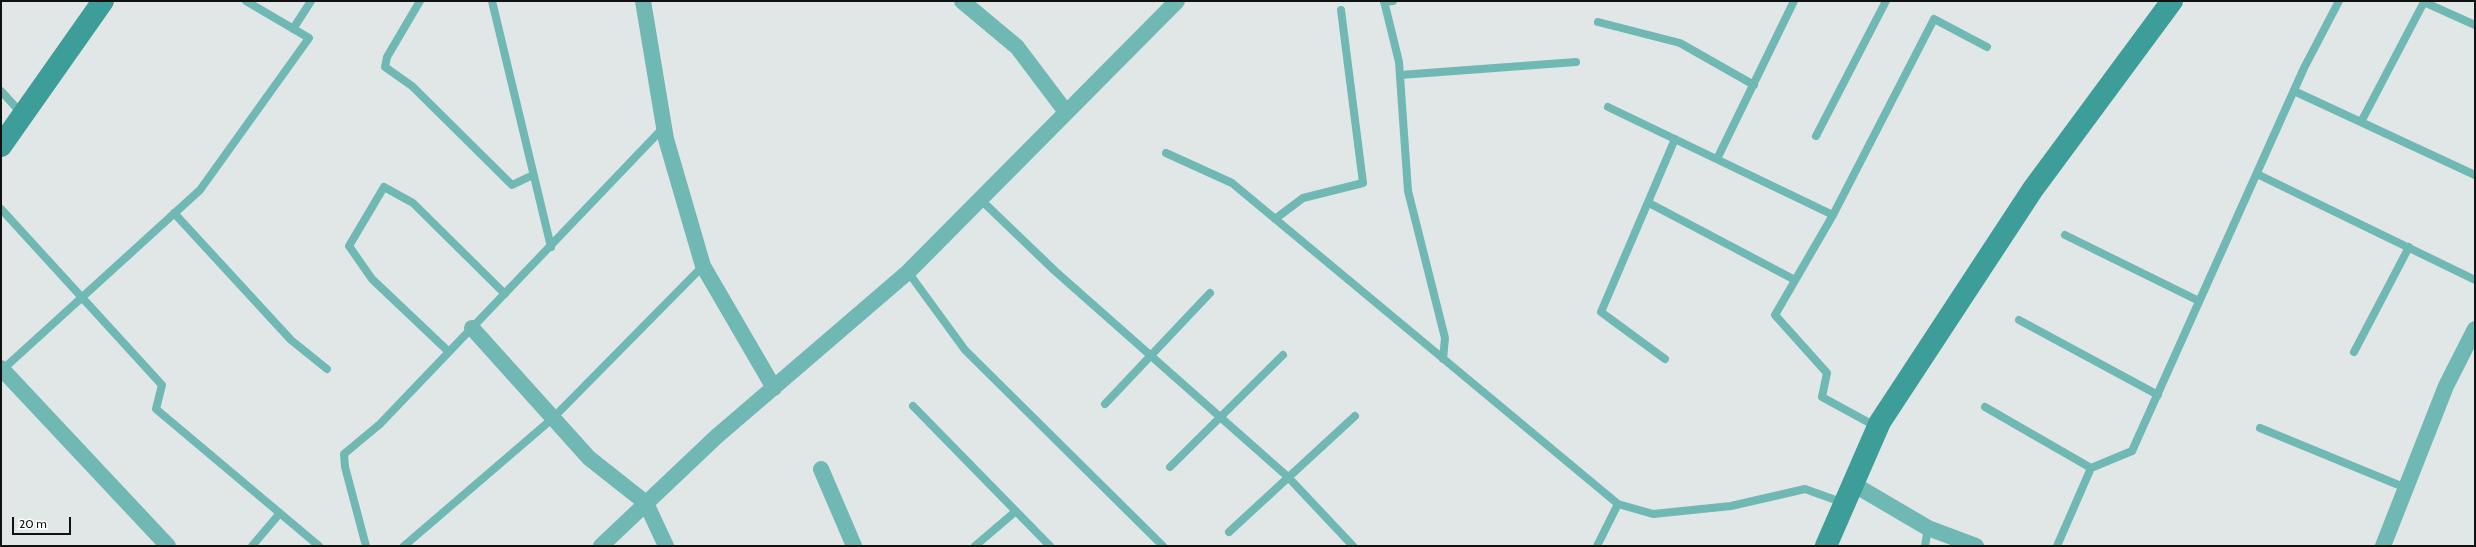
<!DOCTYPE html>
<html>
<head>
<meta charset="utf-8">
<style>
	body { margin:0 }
	#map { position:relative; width:2476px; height:547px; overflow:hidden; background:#e1e6e6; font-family:Cabin,sans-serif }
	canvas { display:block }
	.frame { position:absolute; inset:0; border:2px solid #101212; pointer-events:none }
	.scale { position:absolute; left:12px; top:517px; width:59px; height:18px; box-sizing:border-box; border:2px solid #101212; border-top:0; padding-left:5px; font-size:12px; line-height:14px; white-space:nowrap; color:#101212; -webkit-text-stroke:3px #fff; paint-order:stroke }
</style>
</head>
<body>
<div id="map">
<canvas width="2476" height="547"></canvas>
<div class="frame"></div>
<div class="scale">20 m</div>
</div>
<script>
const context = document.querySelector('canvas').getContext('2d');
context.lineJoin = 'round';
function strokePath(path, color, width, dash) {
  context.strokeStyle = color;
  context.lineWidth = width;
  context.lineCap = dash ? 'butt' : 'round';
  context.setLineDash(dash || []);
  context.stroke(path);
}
strokePath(new Path2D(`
	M420 1 387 57 385 67 412 86 512 185 533 175
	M492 1 551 247
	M1384 1 1399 62 1408 191 1445 338 1443 359
	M1384 2 1393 1
	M1598 22 1680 43 1754 85
	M293 29 311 1
	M1400 75 1576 62
	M1 91 22 114
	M2294 91 2475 175
	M1608 107 1833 215
	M2361 122 2424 2 2475 25
	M1816 136 1886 1
	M1166 153 1232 183 1618 504 1653 514 1731 506 1805 489 1844 503
	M1717 159 1794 1
	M2257 174 2475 280
	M980 199 1055 271 1288 477 1353 546
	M1649 203 1795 280
	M1 209 162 385 156 409 319 546
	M174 213 291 340 327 369
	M1275 219 1303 198 1363 183 1341 10
	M2065 235 2199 301
	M908 272 965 350 1163 546
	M2019 320 2158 395
	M449 352 372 279 349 246 384 187 413 203 505 294
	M2354 352 2409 247
	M1665 359 1601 312 1675 139
	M2 370 200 190 309 38 246 1
	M1105 404 1210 293
	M913 406 1050 546
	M1985 407 2091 468
	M1877 427 1822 397 1827 373 1775 315 1833 215 1934 19 1987 47
	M2260 428 2406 488
	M1170 467 1283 355
	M1229 532 1355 416
	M252 546 280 513
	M366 546 345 467 344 454 380 424 664 127
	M404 546 552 419 703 266
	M975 546 1016 511
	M1597 546 1618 504
	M1925 546 1928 528
	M2057 546 2091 468 2132 451 2304 68 2339 1`), '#6fb8b4', 8);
strokePath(new Path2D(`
	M643 1 666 139 703 266 774 388
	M962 1 1017 47 1066 112
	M472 328 589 458 646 503 666 546
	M1 368 168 546
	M821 469 854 546
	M1853 484 1928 528 1976 546
	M601 546 716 437 908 272 1177 1
	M2383 546 2446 386 2475 329`), '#6fb8b4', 16);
strokePath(new Path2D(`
	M1 146 103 1
	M1826 546 1880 422 2033 189 2172 1`), '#3d9d99', 22);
</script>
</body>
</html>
